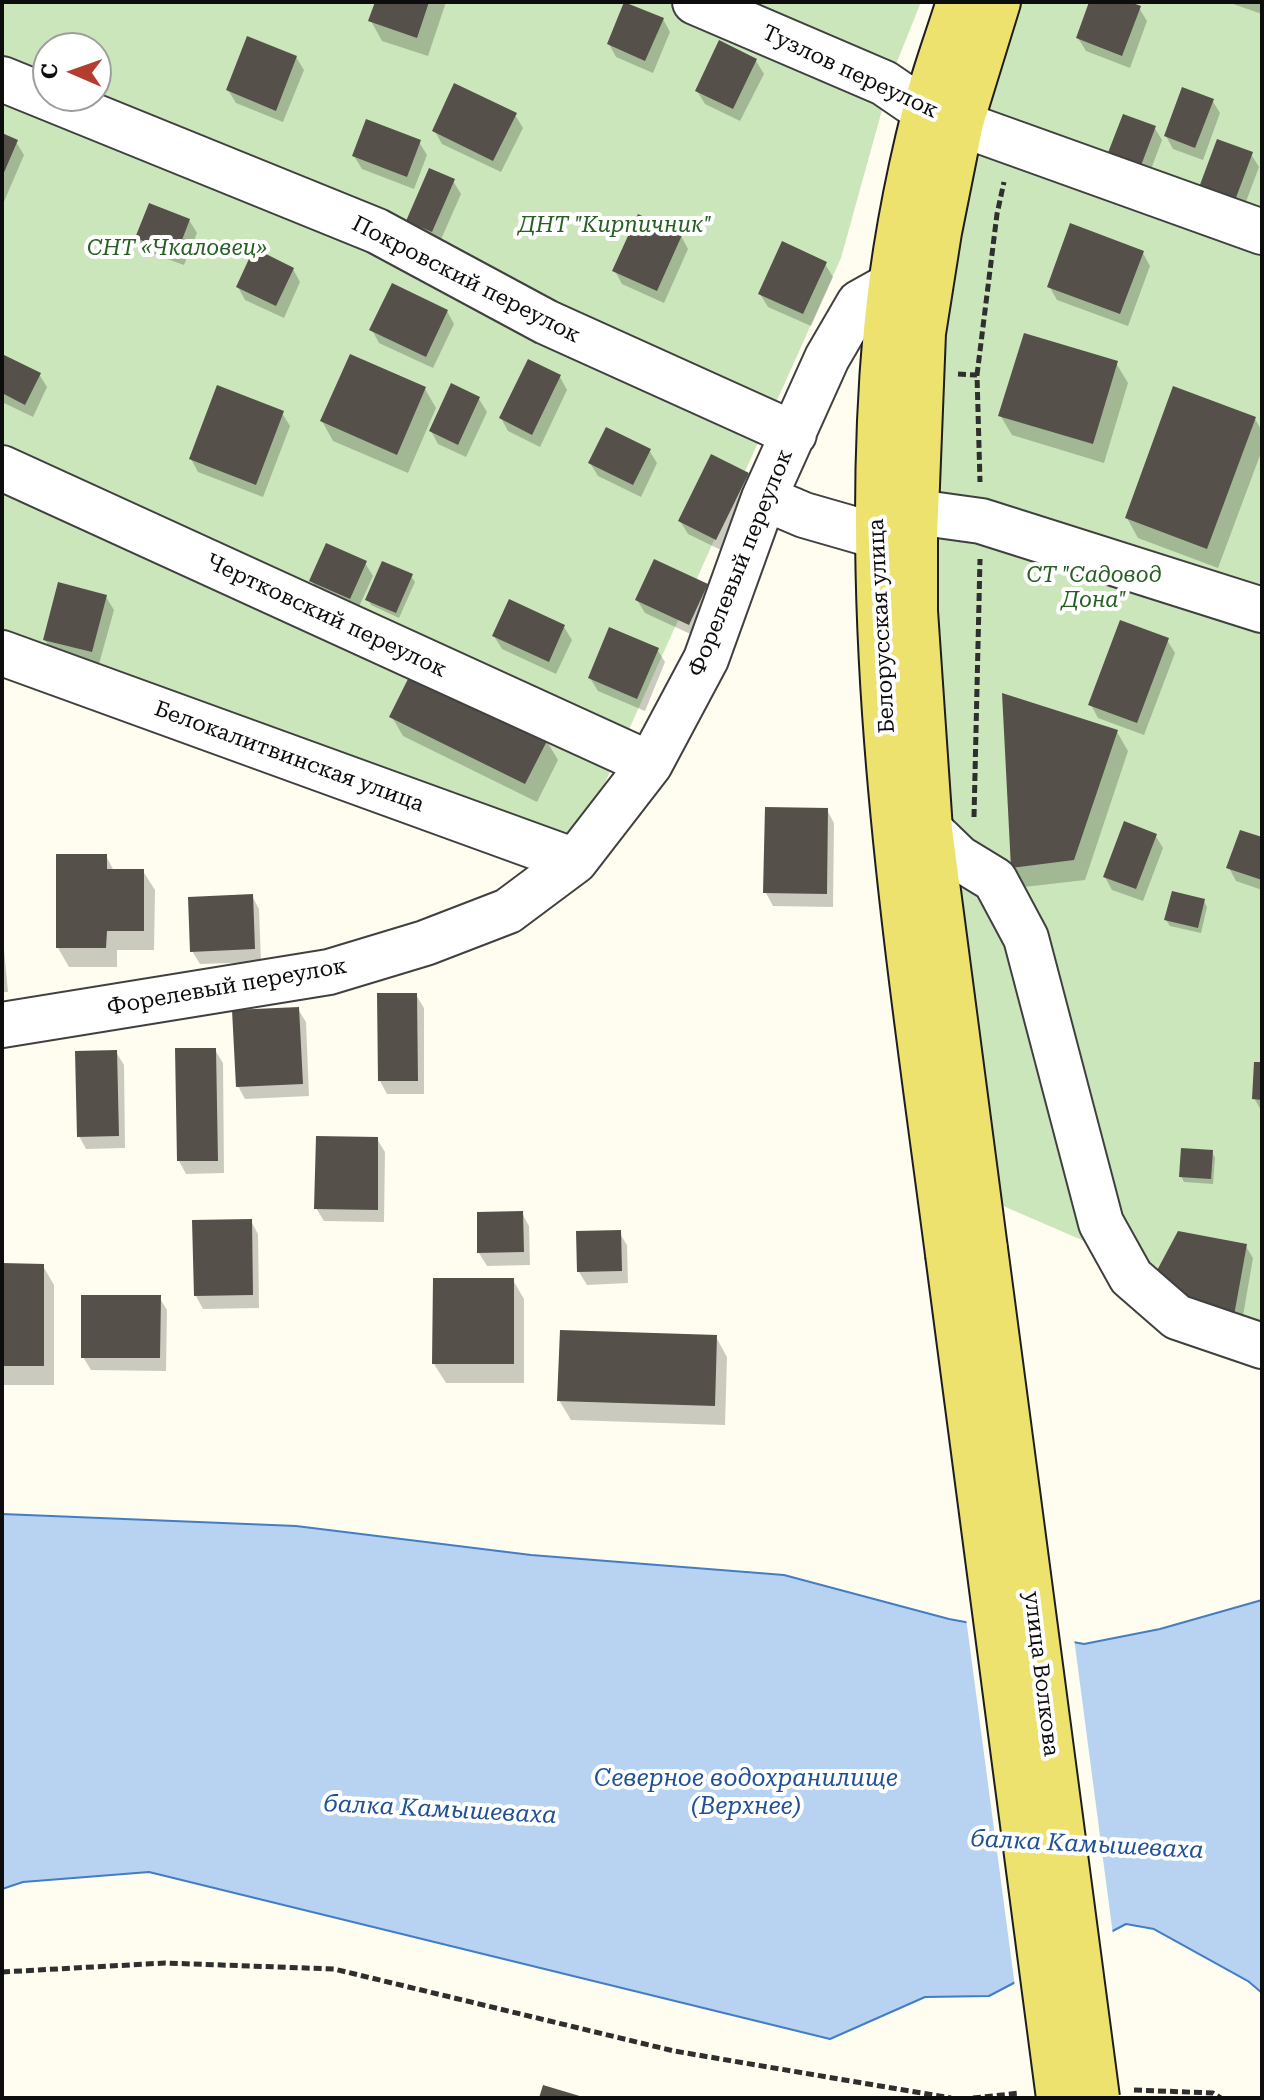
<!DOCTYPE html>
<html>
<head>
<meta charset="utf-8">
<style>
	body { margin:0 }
	#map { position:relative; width:1264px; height:2100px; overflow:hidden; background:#fefdef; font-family:"Roboto Serif",serif }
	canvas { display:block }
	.frame { position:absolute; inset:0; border:4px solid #0d0d0d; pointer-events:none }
	.north { position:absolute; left:32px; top:32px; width:80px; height:80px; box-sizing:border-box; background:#fff; border:2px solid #9e9e9e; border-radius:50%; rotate:272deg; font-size:22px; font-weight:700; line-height:32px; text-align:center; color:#0d0d0d }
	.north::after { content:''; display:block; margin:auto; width:28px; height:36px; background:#b33d2f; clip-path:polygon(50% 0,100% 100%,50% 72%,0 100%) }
</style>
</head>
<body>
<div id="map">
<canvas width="1264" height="2100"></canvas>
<div class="frame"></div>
<div class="north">С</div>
</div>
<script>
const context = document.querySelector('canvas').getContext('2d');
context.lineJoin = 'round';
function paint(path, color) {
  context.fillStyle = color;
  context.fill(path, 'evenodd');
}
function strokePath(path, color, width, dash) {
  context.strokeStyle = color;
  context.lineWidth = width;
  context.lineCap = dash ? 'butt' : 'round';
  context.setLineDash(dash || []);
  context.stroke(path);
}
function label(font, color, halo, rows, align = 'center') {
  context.font = font + ' "Roboto Serif",serif';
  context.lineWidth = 8;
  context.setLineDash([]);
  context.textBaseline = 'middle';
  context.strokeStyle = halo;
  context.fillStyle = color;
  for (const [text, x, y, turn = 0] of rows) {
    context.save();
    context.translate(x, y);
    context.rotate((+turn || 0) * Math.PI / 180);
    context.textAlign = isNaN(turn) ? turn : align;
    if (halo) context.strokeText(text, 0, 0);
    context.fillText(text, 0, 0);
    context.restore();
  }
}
paint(new Path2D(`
	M2 2H921L892 74 841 258 577 845 2 634ZM48 48H96V96H48Z
	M1013 2H1262V1339L1098 1247 994 1202 934 779 923 545 941 326 969 131Z`), '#cbe6bb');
const water = new Path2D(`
	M2 1514 296 1526 531 1555 784 1575 949 1619 1084 1644 1160 1629 1262 1600V1993L1248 1981 1154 1929 1126 1924 989 1996 925 1997 830 2039 149 1872 23 1882 2 1889Z`);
paint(water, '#b7d3f1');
strokePath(water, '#437dc3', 2);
paint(new Path2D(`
	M966 1618 1074 1638 1113 1935 1015 1987Z`), '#fefdef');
paint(new Path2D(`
	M377 2H446L428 56 382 41 371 21Z
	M1092 2H1124L1139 8 1147 21 1130 68 1086 51 1078 38Z
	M1232 2H1262V14L1233 4Z
	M663 19 670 32 653 73 616 57 609 44Z
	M296 57 304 70 283 122 236 103 228 90Z
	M756 61 764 74 740 121 705 104 697 91Z
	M1212 100 1220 113 1203 160 1173 149 1166 136Z
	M515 115 523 128 501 172 442 144 434 130Z
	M1124 116 1154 127 1162 140 1144 188Z
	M2 135 16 142 24 155 3 204Z
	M419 142 427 155 414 189 362 169 354 156Z
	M1251 154 1259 167 1241 215 1200 190Z
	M453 181 461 194 439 244 416 234 408 221Z
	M189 220 197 233 184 265 145 251 138 238Z
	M681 236 688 249 664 303 622 284 615 271Z
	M1143 253 1150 266 1128 326 1057 300 1049 286Z
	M825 264 833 277 811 326 768 307 760 294Z
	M293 269 300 282 284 318 245 300 238 287Z
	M447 311 454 324 433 368 379 343 372 330Z
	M2 360 39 374 47 387 33 417 2 402Z
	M1116 363 1128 383 1104 463 1012 435 1000 415Z
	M560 377 567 390 540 447 508 431 501 418Z
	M425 389 436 408 408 473 333 441 322 421Z
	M479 399 487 412 466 457 438 444 431 431Z
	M282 413 290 426 263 497 198 472 191 459Z
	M1255 419 1262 431V450L1218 568 1138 538 1127 518Z
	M649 450 657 463 641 497 598 476 590 463Z
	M748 474 755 487 723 551 688 534 680 521Z
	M365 563 373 576 357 611 319 594 312 581Z
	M411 576 415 582 399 618 371 605 368 599Z
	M707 585 714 598 697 637 645 613 637 600Z
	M106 597 114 610 99 664 53 653 45 640Z
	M564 627 572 640 556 674 502 649 494 636Z
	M1167 640 1175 653 1144 735 1098 718 1091 705Z
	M657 649 665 662 645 711 598 691 590 678Z
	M392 717 546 740 558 760 537 802 403 736Z
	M1117 732 1128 751 1085 880 1024 887 1013 867Z
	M827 810 834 823 833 907 773 906 766 893Z
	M1155 835 1163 848 1143 901 1112 890 1105 877Z
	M1262 839V890L1236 881 1229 868Z
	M106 856 114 871H143L155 890 154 950H117V967H69L58 948Z
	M252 896 259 909 261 962 200 964 192 951Z
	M1204 901 1207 907 1201 933 1170 926 1166 920Z
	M2 928 8 992H2Z
	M416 995 424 1008V1094H387L380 1081Z
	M298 1009 306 1022 309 1096 245 1099 238 1086Z
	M215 1050 223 1063 224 1173 186 1174 179 1161Z
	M116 1052 124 1065 125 1148 86 1149 79 1136Z
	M1262 1064V1112L1254 1098Z
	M377 1139 385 1152 384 1222 324 1221 316 1208Z
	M1212 1152 1215 1158 1213 1184 1184 1182 1181 1176Z
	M522 1213 529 1226 530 1265 487 1266 479 1253Z
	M251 1221 258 1234 259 1308 203 1309 196 1296Z
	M619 1232 627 1245 628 1283 587 1285 579 1272Z
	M1245 1245 1253 1258 1240 1333 1156 1276Z
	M2 1265 43 1266 54 1285V1385H2Z
	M513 1280 524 1299V1383H446L434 1364Z
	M159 1297 167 1310 166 1371 91 1370 83 1357Z
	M716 1337 727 1357 725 1425 571 1420 559 1400Z`), '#0003');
paint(new Path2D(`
	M375 2H429L417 38 368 21Z
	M624 2 664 18 645 61 607 44Z
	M1089 2H1130L1141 6 1122 56 1076 38Z
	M247 36 297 56 276 111 226 90Z
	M719 40 757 59 733 109 695 91Z
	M454 83 517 113 493 161 432 131Z
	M1182 87 1214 99 1195 148 1164 136Z
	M1123 114 1156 126 1137 176 1104 163Z
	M366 119 421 140 407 177 352 156Z
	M2 133 18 140 2 177Z
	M1217 139 1253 152 1234 203 1198 190Z
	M429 168 455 179 432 232 406 221Z
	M149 203 190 219 177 253 135 238Z
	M638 214 682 235 657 291 612 271Z
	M1070 223 1144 251 1120 314 1047 287Z
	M782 241 827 262 803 314 758 294Z
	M254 248 294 268 276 306 236 287Z
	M392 283 448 310 426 357 369 330Z
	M1024 333 1118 361 1093 444 998 416Z
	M2 354 41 373 25 405 2 393Z
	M350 354 426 387 397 455 320 421Z
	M528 359 561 375 532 435 499 418Z
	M451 383 480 397 458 445 429 431Z
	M217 385 284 411 256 485 189 459Z
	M1173 386 1256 417 1207 549 1125 518Z
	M606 427 651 449 633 485 588 463Z
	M711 454 749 473 716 540 678 521Z
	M326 543 367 561 350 599 309 581Z
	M654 559 708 584 689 625 635 600Z
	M382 561 413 574 396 613 365 600Z
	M58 582 107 595 92 652 43 640Z
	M509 599 565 625 549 662 492 636Z
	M1120 620 1169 638 1137 723 1088 705Z
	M609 627 659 648 637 699 588 678Z
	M412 671 548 739 525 784 389 717Z
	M1002 693 1118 730 1074 860 1011 868Z
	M765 807 828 808 827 894 763 893Z
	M1124 821 1157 834 1136 889 1103 877Z
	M1240 830 1262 837V880L1226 868Z
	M56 854H107V869H144V931H107L106 948H56Z
	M1172 891 1205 899 1198 928 1164 920Z
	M253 894 255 949 190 952 188 897Z
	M377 993H417L418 1081H378Z
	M299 1007 303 1084 236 1087 232 1010Z
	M175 1048H216L218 1161H177Z
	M117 1050 119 1136 77 1137 75 1051Z
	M1254 1062H1262V1100L1252 1099Z
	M316 1136 378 1137V1210L314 1209Z
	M1181 1148 1213 1150 1211 1179 1179 1177Z
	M523 1211 524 1252 477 1253V1212Z
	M252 1219 253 1295 194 1296 192 1220Z
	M621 1230 622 1271 577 1272 576 1231Z
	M1178 1231 1247 1244 1233 1321 1154 1276Z
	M2 1263 44 1264V1366H2Z
	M433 1278H514V1364H432Z
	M81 1295H161L160 1358H81Z
	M560 1330 717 1335 715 1406 557 1401Z
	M543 2085 583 2097V2098H539Z`), '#55504a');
const minor = new Path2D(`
	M695 2 884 83 925 111 1262 232
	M2 79 377 231 546 322 794 434
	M2 468 650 764
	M764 498 804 515 877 536
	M916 512 981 521 1262 610
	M2 653 575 861
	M930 830 959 858 995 880 1026 938 1101 1223 1131 1277 1177 1317 1262 1346
	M2 1025 329 972 425 943 508 911 575 861 650 764 706 659 764 498 827 358 859 303 893 284`);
const major = new Path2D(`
	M985 1249 930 830 915 611V536L923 333 939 232 961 122 998 2
	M948 1254C908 948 858 640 886 330 893 257 907 182 925 111 934 74 948 38 959 2`);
strokePath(minor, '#404040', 48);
strokePath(major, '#1e1e1e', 48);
strokePath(new Path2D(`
	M958 374 977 375 980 482
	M977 375 997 214 1004 182
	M974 817 980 559
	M2 1972 165 1963 334 1969 674 2051 951 2098
	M1134 2090 1213 2093 1221 2098
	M973 2098 1020 2093`), '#2f2f2f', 5, [8, 4]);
strokePath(minor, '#fff', 44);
strokePath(major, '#eee26e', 44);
const majorBridge = new Path2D(`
	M985 1249 1097 2098
	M948 1254 1059 2098`);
strokePath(majorBridge, '#1e1e1e', 48, []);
strokePath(majorBridge, '#eee26e', 44);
label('22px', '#0d0d0d', '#fff', [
	["Тузлов переулок",850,72,25],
	["Покровский переулок",466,280,27],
	["Форелевый переулок",741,563,-68],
	["Чертковский переулок",326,616,25],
	["Белорусская улица",882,626,-93],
	["Белокалитвинская улица",289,757,20],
	["Форелевый переулок",227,987,-10],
	["улица Волкова",1041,1674,83]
]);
label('italic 22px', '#266022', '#fff', [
	["ДНТ \"Кирпичник\"",615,226],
	["СНТ «Чкаловец»",177,249],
	["СТ \"Садовод",1094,576],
	["Дона\"",1094,601]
]);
label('italic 24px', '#205196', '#fff', [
	["Северное водохранилище",746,1779],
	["(Верхнее)",746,1807],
	["балка Камышеваха",440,1810,3],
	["балка Камышеваха",1087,1845,3]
]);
</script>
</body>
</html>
